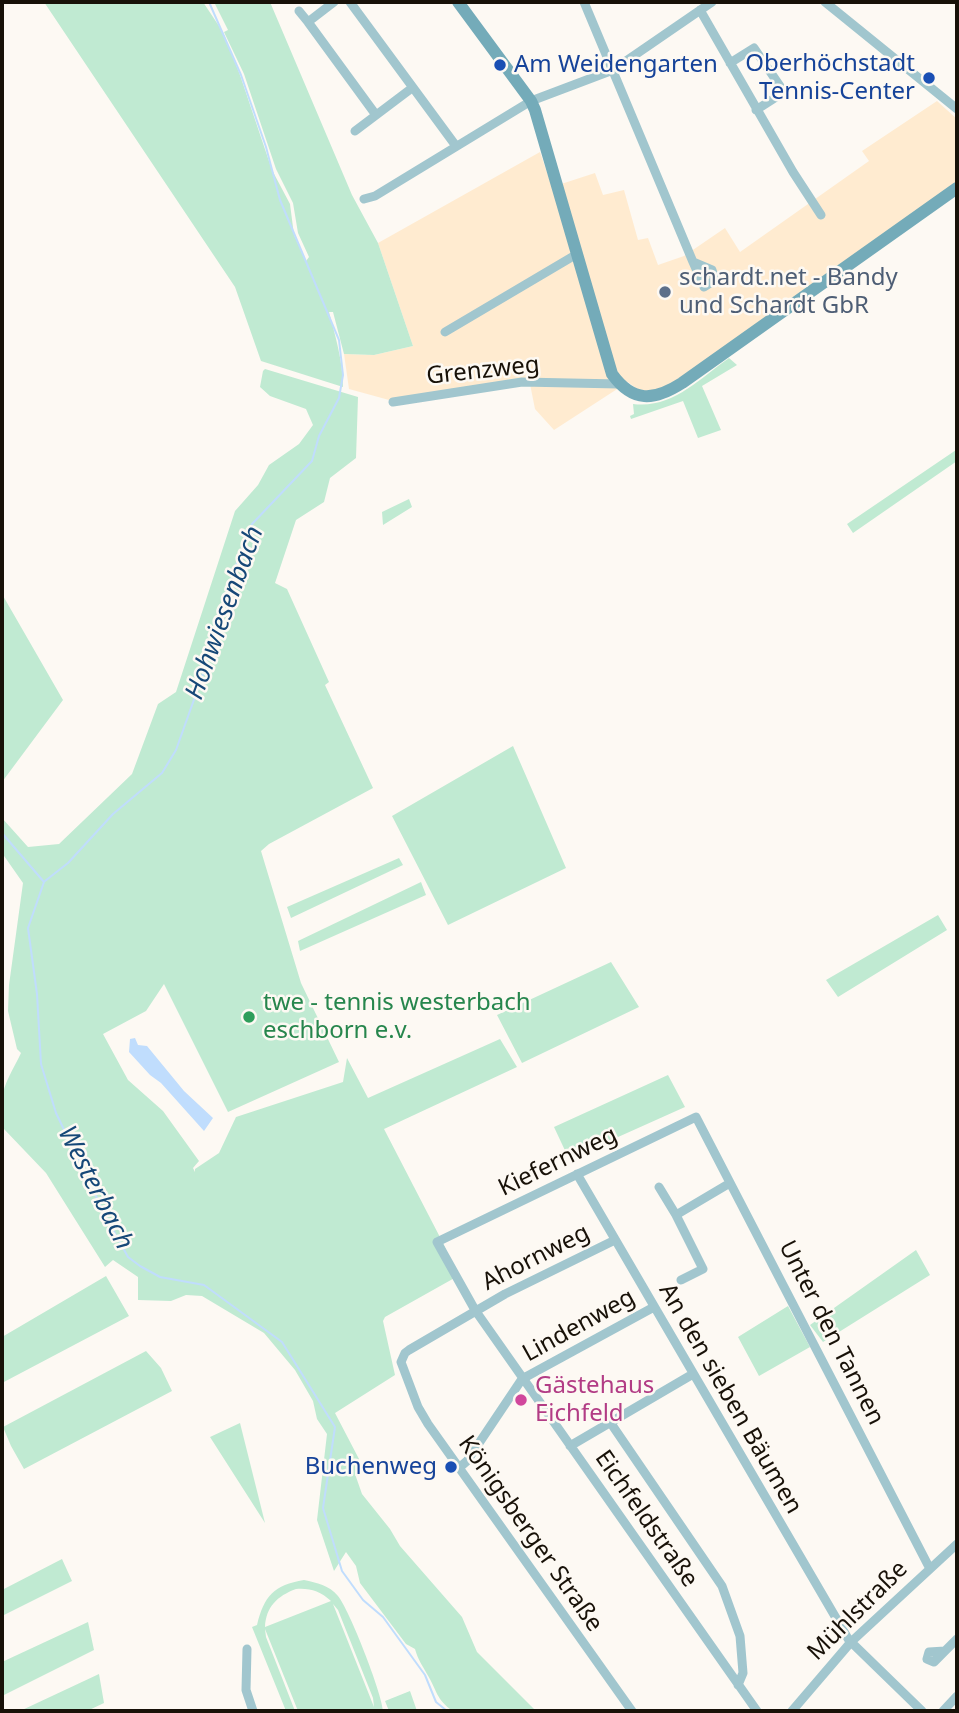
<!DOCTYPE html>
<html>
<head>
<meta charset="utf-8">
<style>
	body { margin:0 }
	#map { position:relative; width:959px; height:1713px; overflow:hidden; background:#fdf9f3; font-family:"Noto Sans",sans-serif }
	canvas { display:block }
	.frame { position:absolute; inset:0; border:4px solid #181108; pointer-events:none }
</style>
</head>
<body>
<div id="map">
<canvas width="959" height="1713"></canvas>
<div class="frame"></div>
</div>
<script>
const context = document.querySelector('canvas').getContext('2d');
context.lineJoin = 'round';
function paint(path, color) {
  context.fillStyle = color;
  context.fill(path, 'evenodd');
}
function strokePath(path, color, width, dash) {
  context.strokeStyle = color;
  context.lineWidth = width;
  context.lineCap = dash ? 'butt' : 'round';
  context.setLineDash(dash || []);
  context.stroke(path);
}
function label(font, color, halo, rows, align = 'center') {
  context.font = font + ' "Noto Sans",sans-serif';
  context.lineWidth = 5;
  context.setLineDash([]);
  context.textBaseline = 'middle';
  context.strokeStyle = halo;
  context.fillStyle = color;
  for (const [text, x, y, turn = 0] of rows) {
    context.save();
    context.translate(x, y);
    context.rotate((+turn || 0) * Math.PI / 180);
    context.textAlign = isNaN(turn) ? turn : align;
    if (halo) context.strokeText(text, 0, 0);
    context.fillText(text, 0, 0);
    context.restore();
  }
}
paint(new Path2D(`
	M937 101 957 119V188L661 391 642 393 628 382 554 430 535 409 530 384 400 403 349 389 344 354 374 355 413 346 378 243 540 152 552 187 595 173 603 195 624 190 638 240 648 238 658 265 684 256 725 228 740 252 869 161 862 151Z`), '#ffebd0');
paint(new Path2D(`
	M44 2H203L223 32 240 75 272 170 290 204 294 235 306 261 309 257 298 233 293 203 276 169 244 74 224 32 228 30 214 2H270L352 195 378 243 413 346 374 355 344 354 333 312H329C335 335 343 361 343 387L261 361 235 287Z
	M729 358 737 365 702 386 721 430 698 438 683 401 631 419 630 416 634 414 633 404C672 409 699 379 729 358Z
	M265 369 358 397 356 458 330 478 324 502 296 520 275 583 287 589 329 682 325 685 373 788 269 844 261 851 301 983 339 1062 228 1112 164 984 146 1011 103 1034 128 1080 163 1111 199 1161 193 1168 195 1172V1169L219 1153 236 1117 343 1082 347 1058 368 1098 500 1039 517 1067 384 1129 443 1243 458 1276 385 1317 383 1321 395 1375 335 1413 359 1459 355 1474 362 1494 390 1529 400 1546 462 1617 477 1652 536 1711H453C436 1700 437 1690 427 1674 422 1665 418 1660 415 1649L406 1644 360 1583 356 1566 346 1552 334 1571 317 1520 327 1434 317 1419 313 1401 295 1370 264 1333 202 1296 186 1295 171 1301 138 1300V1277L113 1260 105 1267 46 1173 3 1128C6 1119 1 1110 2 1100 3 1084 14 1068 21 1053L17 1049 8 1011 9 985 23 883 2 853V818L28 847 59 844 132 774 158 704 176 692 235 511 258 485 269 465 299 444 313 425 306 409 270 396 260 387 263 371Z
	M956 450 957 461 853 533 847 524Z
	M409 499 412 507 383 525 382 512Z
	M2 594 63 700 2 782Z
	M513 746 566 868 448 925 392 816Z
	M399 858 403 865 291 918 287 907Z
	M421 882 426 895 300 951 298 941Z
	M938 915 947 930 838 997 826 980Z
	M611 962 639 1007 522 1063 497 1015Z
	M668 1075 685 1107 569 1159 554 1127Z
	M916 1250 930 1275 823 1342 810 1325Z
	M106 1276 129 1316 2 1383V1337Z
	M788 1306 810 1347 759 1376 738 1337Z
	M146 1351 161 1368 172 1391 24 1469 11 1446 3 1427Z
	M240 1423 265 1523 210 1437Z
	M62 1559 72 1581 2 1616V1590Z
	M304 1580C317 1583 329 1585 338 1596 349 1609 382 1693 383 1711H298L265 1629 266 1637 295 1711H286L252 1627 257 1625C264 1596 274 1585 304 1580ZM296 1589C310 1588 320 1591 331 1601L265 1627C266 1607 277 1596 296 1589ZM333 1604 338 1610 373 1698 374 1707Z
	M88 1622 94 1650 2 1696V1662Z
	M99 1674 104 1703 87 1711H20Z
	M410 1691 417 1711H389L385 1701Z`), '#c0ead2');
paint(new Path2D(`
	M135 1038 138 1045 147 1046 184 1091 213 1118 204 1131 161 1083 150 1075 129 1052 130 1039Z`), '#c0ddfd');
strokePath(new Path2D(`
	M2 833 44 882 28 928 37 994 41 1064 56 1113 107 1219 128 1257 140 1266 160 1277 204 1285 282 1342 335 1427 323 1508 342 1571 363 1600 383 1617 425 1675 436 1702 447 1711
	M45 881 68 863 113 814 162 773 176 750 201 680 239 556 252 524 312 461 319 436 339 398 343 375 339 340 280 200 266 147 241 75 209 2`), '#c0ddfd', 2);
strokePath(new Path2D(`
	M334 2 308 22 376 115
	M350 2 456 146
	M584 2 693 262 712 270 715 280 704 287 693 262
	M825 2 957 109
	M700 10 793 172 821 215
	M299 11 308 22
	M730 63 754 48 784 92 756 110
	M355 131 412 88
	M364 199 375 196 531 101 613 70 712 2
	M445 332 577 254
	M393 402 522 382 619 384
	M577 1174 850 1642
	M659 1187 676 1215 703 1269 681 1280
	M676 1215 730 1183
	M615 1240 505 1294 409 1350 405 1353 401 1362 418 1407 428 1424 632 1711
	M610 1422 722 1586 740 1636 743 1673 738 1685
	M570 1446 693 1374
	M460 1467 467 1461 522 1379 654 1307
	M851 1642 922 1711
	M247 1649 246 1690 253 1711
	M945 1651 929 1652 927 1659 934 1662 957 1639
	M757 1711 475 1310 437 1242 696 1117 929 1567
	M792 1711 851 1642 957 1544
	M943 1711 957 1696`), '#a1c6ce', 9);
strokePath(new Path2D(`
	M458 2 531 101 535 110 612 374C633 403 654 401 682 383L957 188`), '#74abb9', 12);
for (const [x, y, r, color] of [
	[500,65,7,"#1a4fb4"],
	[929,78,7,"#1a4fb4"],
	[665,292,7,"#5c6f8a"],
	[249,1017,7,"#2e9e5b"],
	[521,1400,7,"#d1479c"],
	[451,1467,7,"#1a4fb4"]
]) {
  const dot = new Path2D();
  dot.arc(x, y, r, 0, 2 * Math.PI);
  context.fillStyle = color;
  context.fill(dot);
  strokePath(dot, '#fdf9f3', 2.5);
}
label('24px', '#164399', '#fdf9f3', [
	["Oberhöchstadt",915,64],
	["Tennis-Center",915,92],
	["Am Weidengarten",514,65,"left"],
	["Buchenweg",437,1467]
], 'right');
label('24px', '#4e5e75', '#fdf9f3', [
	["schardt.net - Bandy",679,278],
	["und Schardt GbR",679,306]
], 'left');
label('24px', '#181108', '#fdf9f3', [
	["Grenzweg",483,371,-6],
	["Kiefernweg",558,1162,-26],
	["Ahornweg",536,1258,-27],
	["Lindenweg",579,1326,-29],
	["Unter den Tannen",831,1333,63],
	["An den sieben Bäumen",730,1399,60],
	["Eichfeldstraße",646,1519,55],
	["Königsberger Straße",530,1534,55],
	["Mühlstraße",858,1611,-45]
]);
label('24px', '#27864d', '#fdf9f3', [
	["twe - tennis westerbach",263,1003],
	["eschborn e.v.",263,1031]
], 'left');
label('24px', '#b23c85', '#fdf9f3', [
	["Gästehaus",535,1386],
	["Eichfeld",535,1414]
], 'left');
label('italic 26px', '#164878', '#fdf9f3', [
	["Hohwiesenbach",225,613,-70],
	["Westerbach",95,1188,63]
]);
</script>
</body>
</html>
